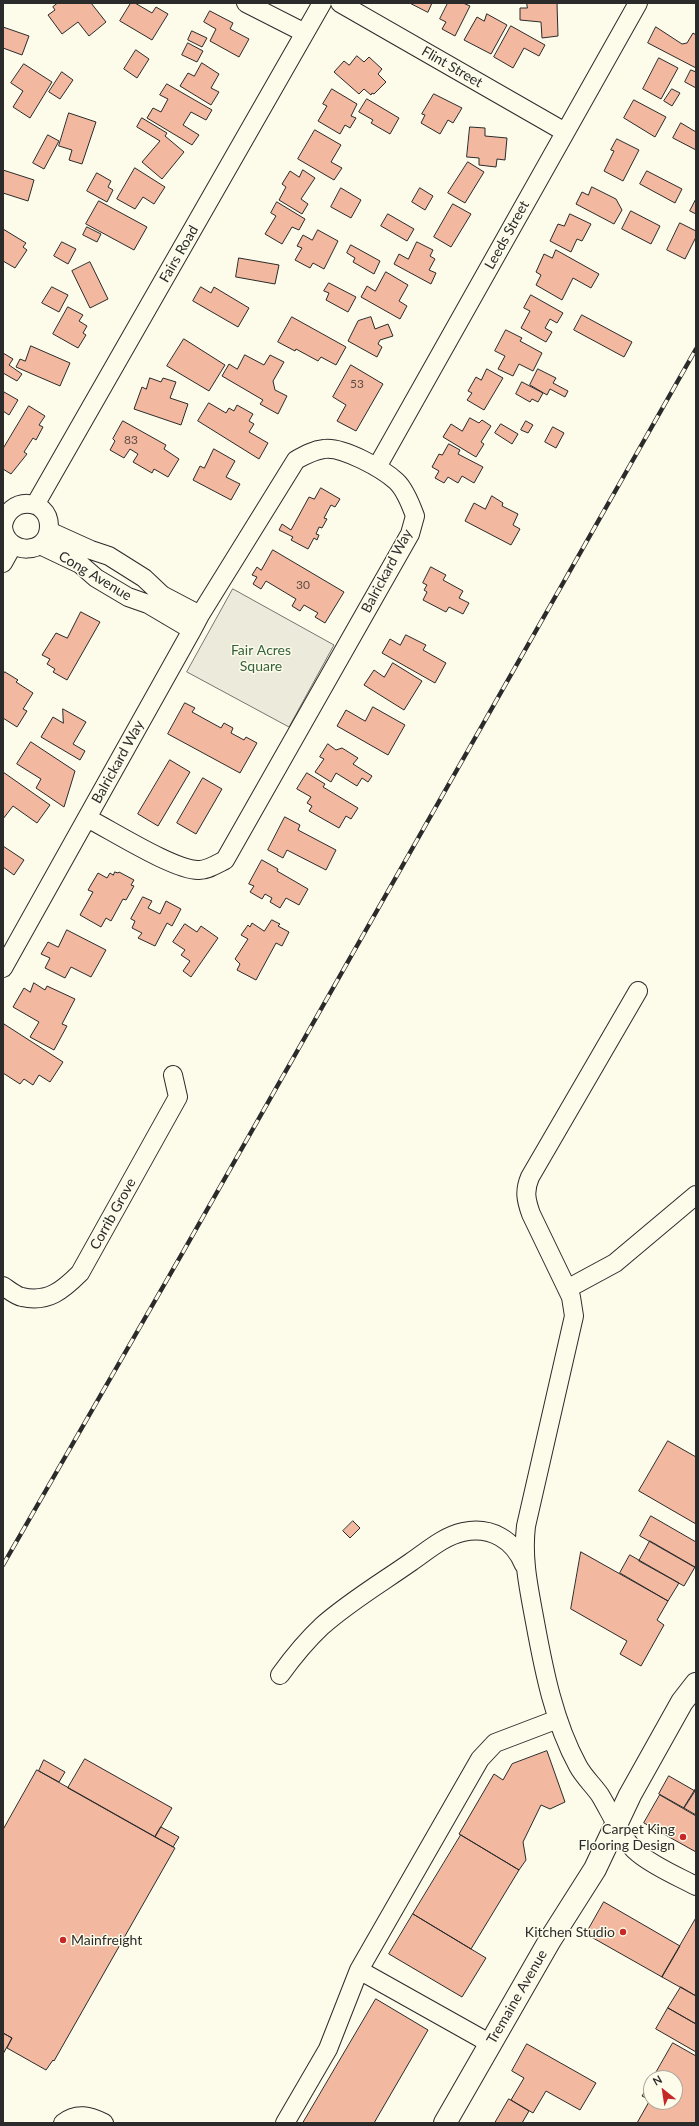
<!DOCTYPE html>
<html>
<head>
<meta charset="utf-8">
<style>
	body { margin:0 }
	#map { position:relative; width:699px; height:2126px; overflow:hidden; background:#fdfbea; font-family:Lato,sans-serif }
	canvas { display:block }
	.frame { position:absolute; inset:0; border:4px solid #2b2b2b; pointer-events:none }
	.north { position:absolute; left:643px; top:2070px; width:40px; height:40px; box-sizing:border-box; background:#fdfbea; border:1px solid #a9a89e; border-radius:50%; rotate:330deg; font-size:11px; font-weight:700; line-height:16px; text-align:center; color:#2b2b2b }
	.north::after { content:''; display:block; margin:auto; width:14px; height:18px; background:#c62828; clip-path:polygon(50% 0,100% 100%,50% 72%,0 100%) }
</style>
</head>
<body>
<div id="map">
<canvas width="699" height="2126"></canvas>
<div class="frame"></div>
<div class="north">N</div>
</div>
<script>
const context = document.querySelector('canvas').getContext('2d');
context.lineJoin = 'round';
function paint(path, color) {
  context.fillStyle = color;
  context.fill(path, 'evenodd');
}
function strokePath(path, color, width, dash) {
  context.strokeStyle = color;
  context.lineWidth = width;
  context.lineCap = dash ? 'butt' : 'round';
  context.setLineDash(dash || []);
  context.stroke(path);
}
function label(font, color, halo, rows, align = 'center') {
  context.font = font + ' Lato,sans-serif';
  context.lineWidth = 3;
  context.setLineDash([]);
  context.textBaseline = 'middle';
  context.strokeStyle = halo;
  context.fillStyle = color;
  for (const [text, x, y, turn = 0] of rows) {
    context.save();
    context.translate(x, y);
    context.rotate((+turn || 0) * Math.PI / 180);
    context.textAlign = isNaN(turn) ? turn : align;
    if (halo) context.strokeText(text, 0, 0);
    context.fillText(text, 0, 0);
    context.restore();
  }
}
const green = new Path2D(`
	M233 589 334 645 289 727 187 672Z`);
paint(green, '#ecebdb');
strokePath(green, '#74746e', 1);
const building = new Path2D(`
	M58 3H91L106 22 89 36 78 22 62 34 48 15 55 10 53 7Z
	M131 3H135L152 13 156 7 168 14 152 40 120 21Z
	M410 3H432L428 12Z
	M448 3H463L470 6 455 36 442 29 446 22 440 19Z
	M527 3H557L558 36 542 38 541 22 520 20V8H527Z
	M210 11 233 23 230 29 249 39 239 57 210 41 216 29 204 22Z
	M487 14 507 25 491 54 464 40 477 17 484 21Z
	M511 26 545 45 539 56 524 48 513 68 494 57Z
	M3 27 29 36 22 55 3 48Z
	M656 27 682 44 687 43 693 33 696 35V68L648 43Z
	M192 31 207 38 202 47 188 40Z
	M188 43 203 51 197 62 182 55Z
	M136 50 149 59 137 78 124 69Z
	M357 56 364 62 369 57 382 69 378 74 386 82 374 94 372 93 371 95 364 89 359 94 334 72 344 61 349 65Z
	M659 58 678 68 661 99 643 89Z
	M202 63 219 74 211 88 219 92 211 105 180 86 188 73 194 76Z
	M24 64 52 82 30 118 13 107 23 91 11 83Z
	M691 70 696 72V88L685 82Z
	M62 72 73 80 60 99 49 92Z
	M167 84 212 110 206 120 191 112 183 125 199 135 192 145 147 118 153 108 161 112 168 99 160 95Z
	M332 89 357 104 351 116 356 118 350 128 345 125 340 134 318 121 327 106 323 104Z
	M672 89 680 93 672 106 664 101Z
	M434 94 462 108 453 123 448 120 440 134 421 123 425 115 422 114Z
	M367 99 399 118 390 134 371 123 373 120 359 112Z
	M634 100 666 117 655 137 624 118Z
	M69 113 96 122 82 164 69 160 72 150 59 146Z
	M142 118 167 133 165 136 184 152 162 179 142 162 160 141 137 127Z
	M681 123 696 132V150L673 138Z
	M470 127 485 128V136L507 138 505 160 497 159 496 167 479 165V158L467 157Z
	M315 130 341 145 331 162 342 168 334 180 298 159Z
	M48 135 59 141 44 169 33 163Z
	M617 139 639 150 623 181 604 171 614 151 611 150Z
	M468 162 484 172 465 203 448 193Z
	M135 168 165 187 154 204 143 197 135 209 117 199Z
	M3 170 34 180 28 201 3 193Z
	M303 170 315 178 301 199 308 204 302 214 279 200 286 187 282 184 290 171 299 177Z
	M647 171 682 189 675 203 640 184Z
	M97 173 111 181 108 187 113 190 107 202 87 191Z
	M592 187 616 199 622 210 614 224 576 204 582 192 588 195Z
	M341 188 361 200 351 218 331 207Z
	M420 188 433 196 425 210 412 202Z
	M696 199V214L690 211Z
	M99 201 147 227 134 250 86 224Z
	M277 202 305 219 299 230 292 227 282 244 265 234 276 216 271 213Z
	M453 204 471 214 451 247 434 237Z
	M631 211 660 226 651 244 622 229Z
	M388 214 414 229 407 241 381 226Z
	M570 214 591 224 582 241 577 239 571 252 550 241 558 224 564 226Z
	M680 223 696 231V237L685 259 667 250Z
	M87 227 101 234 97 242 83 235Z
	M3 229 26 243 23 247 27 250 15 268 3 261Z
	M318 230 338 241 324 269 313 263 310 268 295 260 302 248 297 246 303 235 312 240Z
	M62 242 76 249 68 264 54 256Z
	M417 242 433 250 430 256 435 259 429 270 436 273 431 284 394 264 399 254 408 259Z
	M351 245 380 261 374 274 353 262 355 258 347 253Z
	M556 250 599 274 591 288 573 278 562 300 536 285 541 275 536 272 544 254 552 258Z
	M239 258 279 265 275 284 236 277Z
	M90 262 108 299 90 308 72 271Z
	M386 272 408 285 399 301 407 306 400 319 361 297 367 286 375 291Z
	M329 283 356 297 348 312 326 300 329 293 324 291Z
	M52 287 68 295 59 312 42 303Z
	M201 287 211 293 214 287 249 308 238 327 193 301Z
	M531 295 563 313 557 323 550 319 545 328 552 332 546 342 521 328 530 311 524 308Z
	M68 307 83 315 79 321 87 326 83 333 86 335 78 348 53 334Z
	M582 315 632 342 624 357 574 330Z
	M292 317 346 347 336 365 321 357 318 361 296 349 295 351 278 342Z
	M371 317 375 329 388 324 393 336 380 340 378 344 382 347 377 357 348 341 358 321Z
	M506 330 522 338 520 341 542 353 533 371 519 364 513 376 498 369 505 356 495 351Z
	M184 339 225 365 209 391 167 366Z
	M31 346 70 363 60 386 16 367 20 359 25 361Z
	M3 353 13 359 9 365 22 374 17 381 3 373Z
	M245 355 264 365 270 355 284 362 273 381 275 390 287 396 278 414 260 404 263 400 222 376 229 364 237 369Z
	M351 365 383 384 356 431 337 421 346 405 333 397Z
	M487 369 503 378 484 410 467 400 472 393 468 391 476 377 481 380Z
	M538 369 556 378 553 383 568 391 565 397 550 389 547 395 530 385Z
	M150 378 161 382 163 378 176 382 170 398 188 404 181 425 134 409 142 387 146 389Z
	M522 382 543 393 538 402 532 399 530 402 516 394Z
	M4 392 18 400 9 415 3 411Z
	M209 403 226 413 229 408 234 411 237 405 253 414 249 421 254 424 249 432 268 443 259 459 198 421Z
	M29 406 45 416 39 425 43 427 36 440 33 438 24 452 27 454 11 474 3 469V449Z
	M470 418 479 423 482 420 491 426 481 442 484 444 476 457 443 437 451 424 462 431Z
	M123 421 166 445 164 449 179 459 168 477 154 469 152 473 133 462 138 454 130 449 124 458 110 450 115 441 113 439Z
	M526 421 533 425 528 433 521 430Z
	M501 424 518 434 512 444 495 433Z
	M553 427 564 433 556 448 545 442Z
	M449 444 460 450 458 454 483 467 474 483 462 476 458 483 448 477 444 483 435 478 439 471 432 467 439 454 442 455Z
	M214 449 235 461 226 477 240 484 231 500 193 480 200 466 204 468Z
	M321 488 340 499 335 507 331 505 324 518 327 519 322 528 319 527 316 534 319 535 317 540 314 538 308 549 291 540 293 537 279 530 282 524 291 530 309 497 314 499Z
	M492 496 503 503 502 506 518 514 513 525 520 529 511 545 465 521 474 503 485 509Z
	M273 550 344 592 325 623 315 617 318 613 304 605 300 611 292 606 296 599 266 581 261 589 253 584 257 577 252 575 257 567 261 570Z
	M431 567 446 575 443 580 463 591 459 598 469 603 463 614 449 607 446 612 423 600 427 592 424 590 427 585 423 583Z
	M81 612 100 622 67 680 53 672 55 669 47 664 50 659 42 655 56 633 67 638Z
	M406 635 426 645 423 650 446 663 435 683 382 653 390 639 400 645Z
	M393 663 422 681 404 710 364 685 374 670 384 677Z
	M5 672 18 680 16 682 33 693 23 709 27 711 17 727 3 718V675Z
	M185 703 195 708 192 712 221 728 224 723 233 728 231 733 244 740 246 737 257 743 240 773 168 734Z
	M373 707 405 725 388 755 337 726 346 710 365 721Z
	M63 709 86 722 73 744 85 751 80 760 41 737 53 717 63 723Z
	M31 742 75 771 64 807 36 788 41 779 17 764Z
	M328 744 336 750 342 748 358 758 353 764 372 776 368 782 362 778 357 786 336 773 331 782 315 772 324 759 320 757Z
	M170 760 190 772 158 826 138 814Z
	M3 772 50 805 37 823 13 806 3 819Z
	M307 773 325 784 323 787 358 808 351 819 346 816 339 828 309 811 312 806 307 803 311 797 297 789Z
	M203 778 222 789 196 834 177 823Z
	M285 817 300 825 298 830 336 850 326 870 287 850 283 858 268 850Z
	M3 846 24 860 14 875 3 867Z
	M262 860 278 869 277 871 308 889 299 905 286 898 280 908 270 902 272 898 265 894 262 899 250 892 254 886 249 884Z
	M115 872 118 873 119 872 134 880 131 885 134 886 126 900 123 899 111 921 106 918 101 927 80 915 93 892 88 890 98 873 107 878 110 873 113 875Z
	M143 897 152 901 148 908 160 914 166 901 181 909 172 926 167 923 155 946 138 938 142 933 132 928 135 921 131 919Z
	M272 920 280 924 278 926 289 932 282 946 276 943 256 980 237 970 240 964 235 959 248 939 241 935 248 925 250 927 252 923 264 931Z
	M185 924 197 932 201 926 218 938 191 977 183 971 190 961 181 955 185 950 173 942Z
	M67 930 106 950 91 977 71 967 65 978 45 968 50 958 41 954 48 942 58 947Z
	M34 983 45 990 47 986 75 999 62 1024 67 1026 54 1050 30 1037 39 1022 13 1007 24 988 30 992Z
	M4 1024 63 1062 50 1082 39 1075 33 1085 24 1079 20 1084 3 1073Z
	M668 1441 696 1457V1524L639 1491Z
	M651 1516 696 1542V1568L640 1536Z
	M353 1521 360 1528 350 1538 343 1531Z
	M650 1541 695 1567 684 1586 639 1561Z
	M581 1552 668 1601 657 1620 664 1625 641 1666 620 1654 627 1641 571 1609Z
	M630 1555 679 1583 668 1601 620 1573Z
	M547 1751 565 1802 550 1809 541 1805 523 1842 526 1860 519 1870 459 1834 494 1774 503 1780 512 1764Z
	M85 1759 172 1808 155 1837 68 1788Z
	M44 1760 65 1772 59 1782 39 1771Z
	M37 1770 175 1848 54 2061 53 2060 46 2070 7 2048 12 2038 3 2033V1830Z
	M669 1776 695 1791 684 1808 659 1794Z
	M696 1788V1815L684 1808Z
	M660 1795 696 1816V1852L644 1823Z
	M161 1827 179 1837 173 1847 155 1837Z
	M461 1835 519 1870 471 1949 413 1914Z
	M604 1902 680 1946 662 1977 586 1934Z
	M413 1914 486 1958 462 1997 389 1954Z
	M696 1918V1996L662 1977Z
	M681 1987 696 1996V2024L668 2008Z
	M376 1999 428 2030 374 2123H303Z
	M668 2008 696 2024V2052L656 2029Z
	M3 2033 12 2038 3 2054Z
	M673 2043 696 2056V2123H637L650 2100 642 2096 651 2081V2102H675V2078H653Z
	M527 2044 596 2083 580 2110 546 2091 533 2113 511 2100 524 2078 512 2071Z
	M509 2099 529 2111 522 2123H495Z`);
paint(building, '#f2b8a0');
strokePath(building, '#2b2b2b', 1);
const minor = new Path2D(`
	M246 3 305 33
	M340 3 565 132
	M377 467 638 3
	M35 505 322 3
	M3 526C7 496 49 497 49 526 49 556 6 556 3 527
	M49 531 91 550 109 556 144 578 162 595 200 615
	M40 545 80 564 96 578 128 597 148 604 192 630
	M3 563 13 545
	M3 968C66 856 129 743 192 630L200 615 296 460C305 455 314 450 324 449 342 446 383 469 396 481 405 489 411 505 415 516L410 534 225 860C217 864 208 870 199 870 175 871 111 830 87 818
	M638 991 530 1177C524 1191 526 1200 531 1214L571 1297 574 1316 526 1526C522 1559 529 1589 535 1622 544 1671 554 1722 578 1766 584 1777 593 1785 600 1795 611 1813 622 1840 638 1853 655 1867 677 1876 696 1886
	M3 1286C9 1290 16 1296 22 1297 48 1303 63 1290 80 1273L178 1097 173 1075
	M567 1289 615 1263 696 1195
	M280 1675C293 1657 306 1641 322 1626 349 1602 381 1583 411 1562 427 1551 444 1536 463 1532 491 1526 514 1540 524 1565
	M359 1970 491 2044
	M63 2123C77 2112 90 2116 104 2123
	M285 2123 328 2049 359 1970 480 1759 495 1743 558 1719`);
const major = new Path2D(`
	M445 2123 550 1940 595 1869 630 1795 682 1702 696 1684`);
strokePath(minor, '#2b2b2b', 20);
strokePath(major, '#2b2b2b', 24);
strokePath(minor, '#fdfbea', 18);
strokePath(major, '#fdfbea', 22);
const rail = new Path2D(`
	M3 1565 187 1245 696 349`);
strokePath(rail, '#2b2b2b', 4.5);
strokePath(rail, '#fdfbea', 3, [9]);
for (const [x, y, r, color] of [
	[683,1837,4,"#c62828"],
	[623,1932,4,"#c62828"],
	[63,1940,4,"#c62828"]
]) {
  const dot = new Path2D();
  dot.arc(x, y, r, 0, 2 * Math.PI);
  context.fillStyle = color;
  context.fill(dot);
  strokePath(dot, '#fdfbea', 1.5);
}
label('12px', '#5d4e48', null, [
	["53",357,384],
	["83",131,440],
	["30",303,585]
]);
label('14px', '#2b2b2b', '#fdfbea', [
	["Flint Street",452,67,30],
	["Leeds Street",507,235,-61],
	["Fairs Road",179,254,-60],
	["Balrickard Way",387,571,-62],
	["Cong Avenue",95,576,31],
	["Balrickard Way",118,762,-61],
	["Corrib Grove",113,1214,-61],
	["Tremaine Avenue",517,1997,-60]
]);
label('14px', '#34623c', '#fdfbea', [
	["Fair Acres",261,650],
	["Square",261,666]
]);
label('14px', '#2b2b2b', '#fdfbea', [
	["Carpet King",675,1829],
	["Flooring Design",675,1845],
	["Kitchen Studio",615,1932],
	["Mainfreight",71,1940,"left"]
], 'right');
</script>
</body>
</html>
